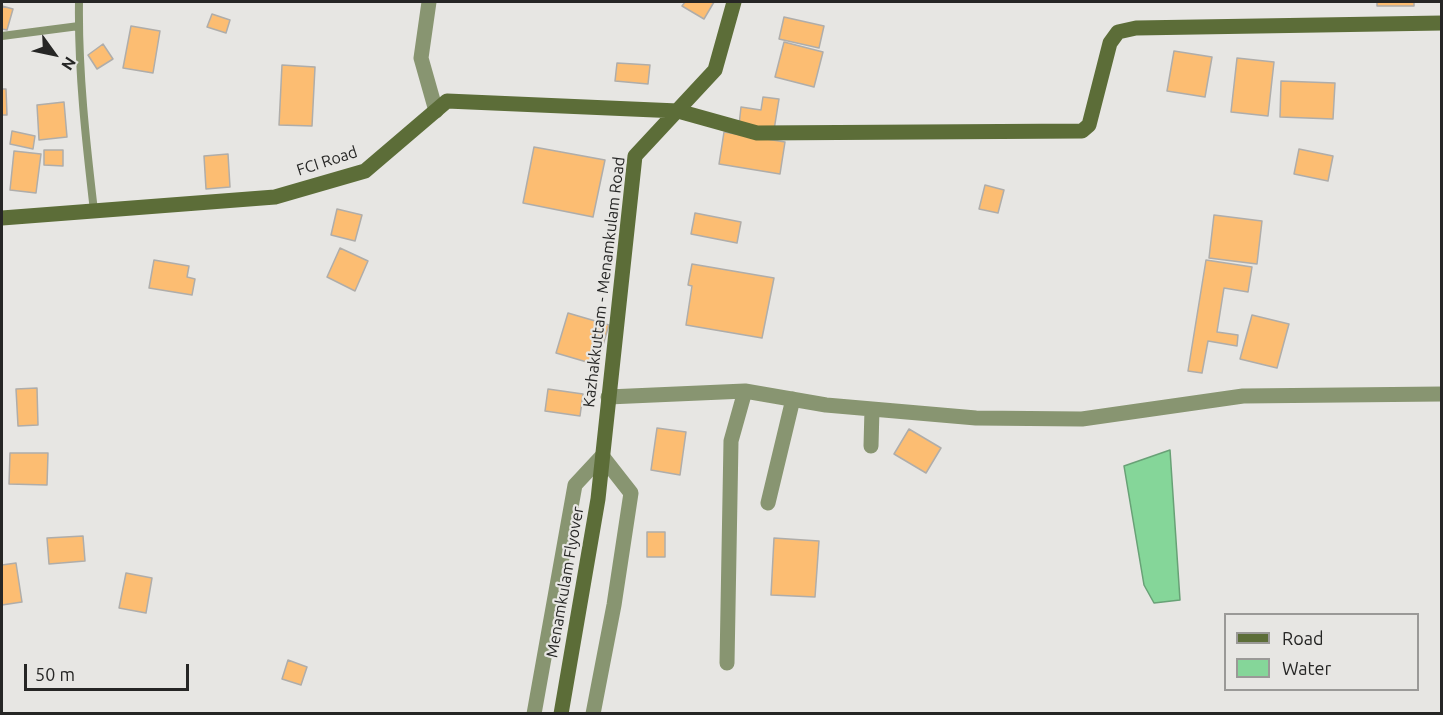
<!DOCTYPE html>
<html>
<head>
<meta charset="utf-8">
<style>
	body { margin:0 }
	#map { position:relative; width:1443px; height:715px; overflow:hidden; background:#e7e6e3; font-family:Ubuntu,sans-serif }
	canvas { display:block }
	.frame { position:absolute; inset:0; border:3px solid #262625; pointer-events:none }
	.legend { position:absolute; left:1224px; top:613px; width:195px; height:78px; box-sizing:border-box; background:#e7e6e3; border:2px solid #9a9997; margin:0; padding:8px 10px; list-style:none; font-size:18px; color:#262625 }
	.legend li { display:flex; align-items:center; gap:12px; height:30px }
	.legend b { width:30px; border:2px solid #9a9997 }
	.north { position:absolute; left:24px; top:24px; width:60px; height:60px; -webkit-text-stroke:4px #e7e6e3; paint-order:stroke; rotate:123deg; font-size:16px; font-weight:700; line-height:24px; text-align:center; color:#262625 }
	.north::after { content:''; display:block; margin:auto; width:21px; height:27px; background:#262625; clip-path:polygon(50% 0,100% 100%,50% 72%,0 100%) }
	.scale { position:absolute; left:24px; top:664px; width:165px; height:27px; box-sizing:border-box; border:3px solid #262625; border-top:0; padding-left:8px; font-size:18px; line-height:21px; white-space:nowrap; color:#262625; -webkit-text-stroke:4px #e7e6e3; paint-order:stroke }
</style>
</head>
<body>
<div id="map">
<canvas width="1443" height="715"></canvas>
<div class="frame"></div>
<ul class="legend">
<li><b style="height:8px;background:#5c6d38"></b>Road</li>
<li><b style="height:16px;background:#85d699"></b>Water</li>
</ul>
<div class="north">N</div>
<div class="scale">50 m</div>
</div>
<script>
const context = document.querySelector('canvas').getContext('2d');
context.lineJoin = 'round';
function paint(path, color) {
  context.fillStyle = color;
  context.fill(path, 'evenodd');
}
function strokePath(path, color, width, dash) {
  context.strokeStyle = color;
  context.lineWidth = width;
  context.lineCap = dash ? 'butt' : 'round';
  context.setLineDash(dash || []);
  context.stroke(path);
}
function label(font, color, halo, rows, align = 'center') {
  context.font = font + ' Ubuntu,sans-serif';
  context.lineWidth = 4.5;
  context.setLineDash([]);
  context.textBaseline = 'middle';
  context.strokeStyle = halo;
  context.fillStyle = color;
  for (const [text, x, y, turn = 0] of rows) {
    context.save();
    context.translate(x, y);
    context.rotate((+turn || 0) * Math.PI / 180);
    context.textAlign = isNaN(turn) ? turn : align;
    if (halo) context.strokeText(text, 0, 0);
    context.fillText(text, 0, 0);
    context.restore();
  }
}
const water = new Path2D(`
	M1170 450 1180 600 1154 603 1144 585 1124 466Z`);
paint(water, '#85d699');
strokePath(water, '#68a176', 1.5);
const building = new Path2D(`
	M685 2H714L704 19 682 6Z
	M1377 2H1414V6H1377Z
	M2 6 13 9 7 30 2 29Z
	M212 14 230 20 226 33 207 27Z
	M784 17 824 26 819 48 779 39Z
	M131 26 160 31 153 73 123 68Z
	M784 42 823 52 814 87 775 77Z
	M103 44 113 59 97 69 88 55Z
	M1174 51 1212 57 1205 97 1167 91Z
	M1237 58 1274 62 1268 116 1231 112Z
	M617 63 650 65 648 84 615 81Z
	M282 65 315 67 312 126 279 125Z
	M1281 81 1335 83 1333 119 1280 117Z
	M2 89H6L7 115H2Z
	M763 97 779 99 774 130 739 125 741 107 761 110Z
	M64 102 67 137 39 140 37 105Z
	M12 131 35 136 33 149 10 144Z
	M724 132 785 142 780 174 719 164Z
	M534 147 605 160 593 217 523 203Z
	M1299 149 1333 156 1328 181 1294 174Z
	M44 150H63V166L44 165Z
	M14 151 41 154 36 193 10 190Z
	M228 154 230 187 206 189 204 156Z
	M985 185 1004 190 998 213 979 209Z
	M337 209 362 215 355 241 331 235Z
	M695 213 741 222 737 243 691 234Z
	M1214 215 1262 221 1257 264 1209 258Z
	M340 248 368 261 355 291 327 277Z
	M154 260 189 266 187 277 195 279 192 295 149 288Z
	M1206 260 1252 267 1248 292 1224 288 1217 332 1238 335 1237 346 1208 341 1202 373 1188 371Z
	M692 264 774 278 762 338 686 325 692 286 688 285Z
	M568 313 609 325 597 365 556 353Z
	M1252 315 1289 324 1277 368 1240 359Z
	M37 388 38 425 18 426 16 389Z
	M548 389 583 394 580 416 545 411Z
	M657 428 686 432 680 475 651 470Z
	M909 429 941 448 926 473 894 454Z
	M10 453H48L47 485 9 484Z
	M647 532H665V557H647Z
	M83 536 85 561 49 564 47 538Z
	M774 538 819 541 815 597 771 595Z
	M16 563 22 602 2 605V565Z
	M126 573 152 578 146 613 119 608Z
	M288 660 307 667 301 685 282 679Z`);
paint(building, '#fcbd72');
strokePath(building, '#afadaa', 1.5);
strokePath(new Path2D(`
	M79 2C78 71 86 142 94 211
	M2 36 79 26`), '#889571', 8);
strokePath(new Path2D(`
	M429 2 421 58 436 111
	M608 397 745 391 826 405 976 418 1082 419 1243 396 1442 394
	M871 446 872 409
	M768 503 793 399
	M727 663 731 441 745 391
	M534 714 575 485 602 456 631 493 614 605 593 714`), '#889571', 15);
strokePath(new Path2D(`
	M2 218 275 197 365 171 447 101 678 111 757 133 1082 131 1089 125 1110 43 1118 32 1136 28 1442 23
	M561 714 598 499 635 156 715 70 734 2`), '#5c6d38', 15);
label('16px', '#262625', '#e7e6e3', [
	["FCI Road",327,161,-18],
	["Kazhakkuttam - Menamkulam Road",604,282,-83],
	["Menamkulam Flyover",565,582,-80]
]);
</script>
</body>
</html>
